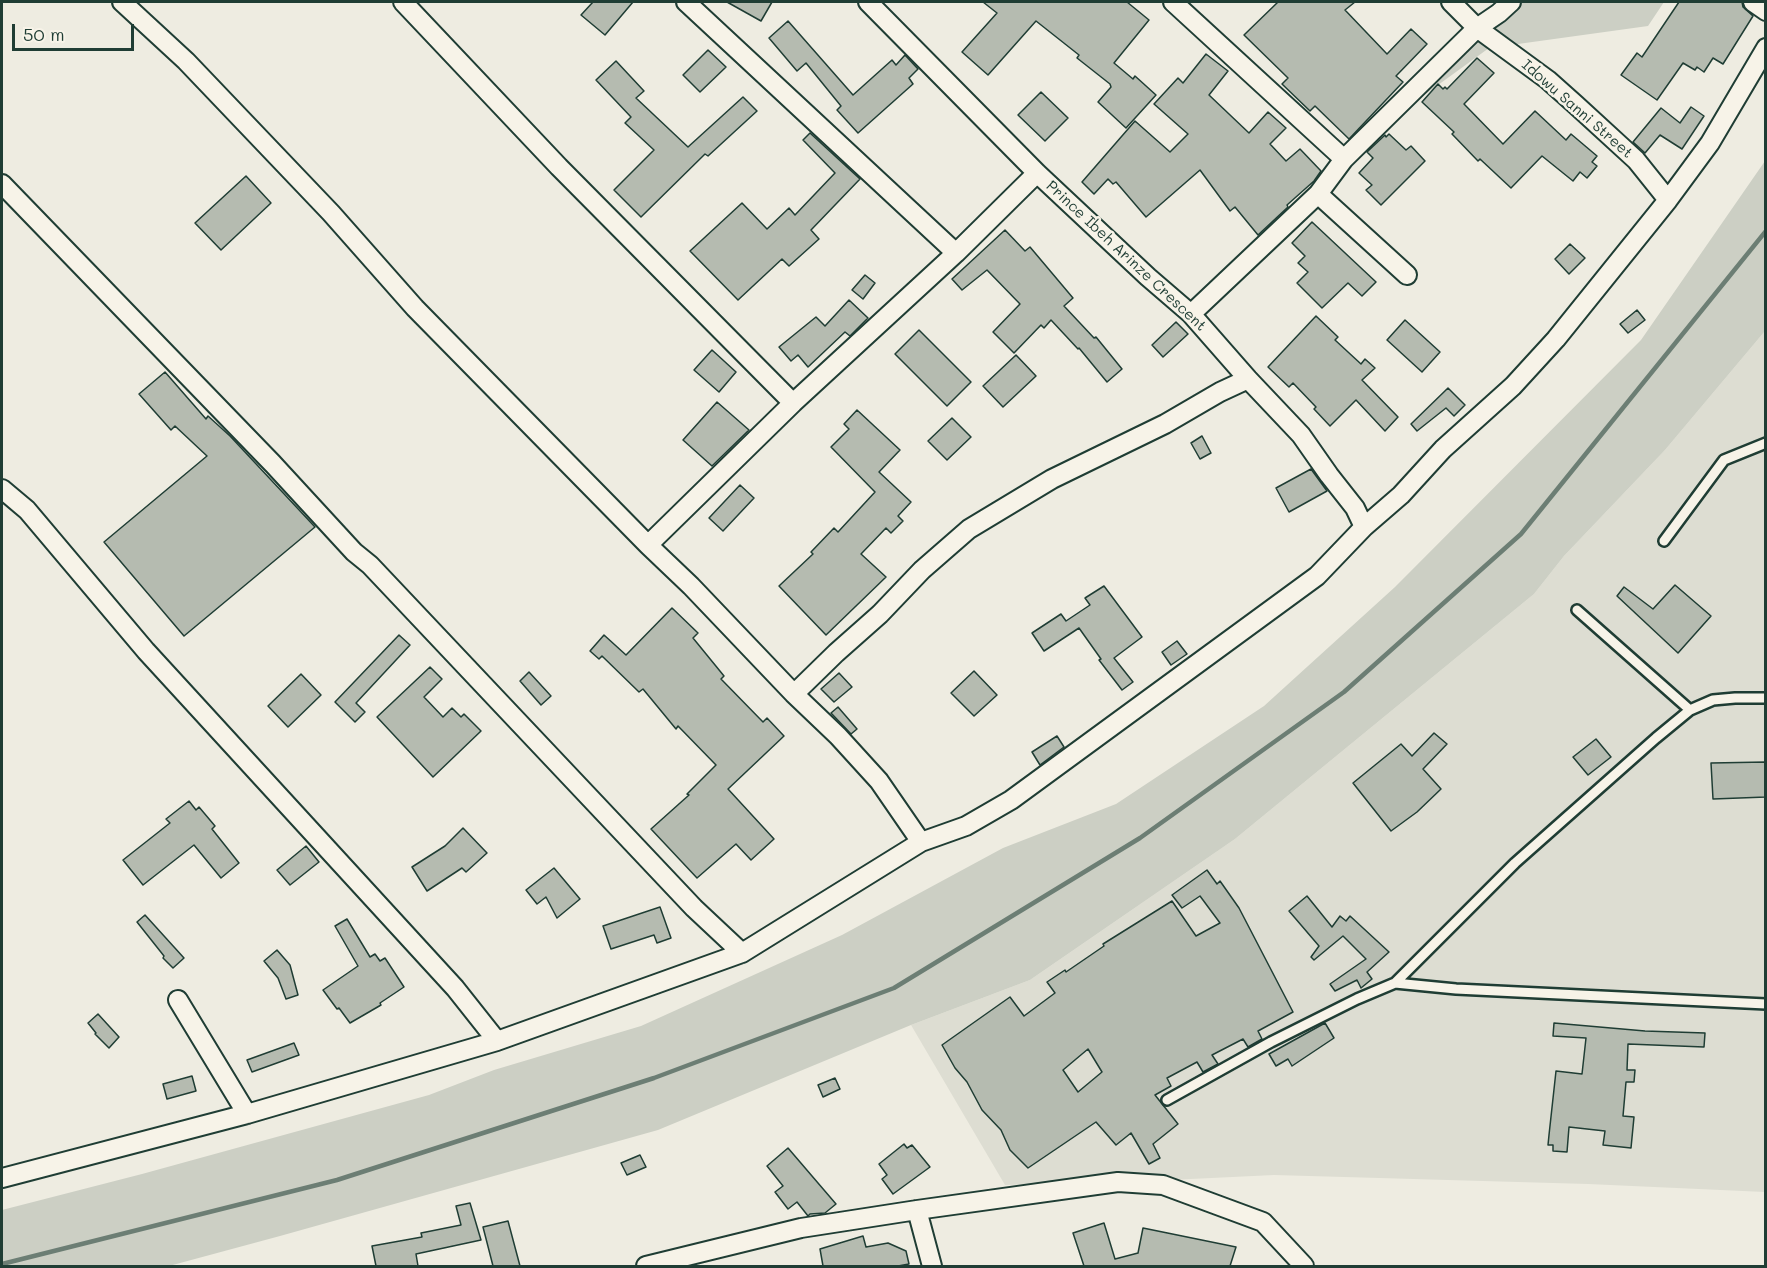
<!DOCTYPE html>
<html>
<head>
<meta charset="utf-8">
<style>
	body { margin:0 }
	#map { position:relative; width:1767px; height:1268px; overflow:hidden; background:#eeece1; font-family:Mali,sans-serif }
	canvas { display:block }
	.frame { position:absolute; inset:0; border:3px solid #1f3d34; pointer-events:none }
	.scale { position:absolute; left:12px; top:24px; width:122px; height:27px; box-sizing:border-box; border:3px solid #1f3d34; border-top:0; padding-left:8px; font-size:18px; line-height:21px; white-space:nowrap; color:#1f3d34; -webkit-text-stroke:4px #f7f3e8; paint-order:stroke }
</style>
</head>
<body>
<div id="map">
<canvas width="1767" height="1268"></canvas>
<div class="frame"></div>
<div class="scale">50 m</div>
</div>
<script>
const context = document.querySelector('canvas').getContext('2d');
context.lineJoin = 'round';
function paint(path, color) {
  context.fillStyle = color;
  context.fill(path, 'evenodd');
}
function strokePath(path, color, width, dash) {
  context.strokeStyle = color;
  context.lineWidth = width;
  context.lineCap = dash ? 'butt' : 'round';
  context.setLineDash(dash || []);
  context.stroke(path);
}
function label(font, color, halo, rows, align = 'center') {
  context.font = font + ' Mali,sans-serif';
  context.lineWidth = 5;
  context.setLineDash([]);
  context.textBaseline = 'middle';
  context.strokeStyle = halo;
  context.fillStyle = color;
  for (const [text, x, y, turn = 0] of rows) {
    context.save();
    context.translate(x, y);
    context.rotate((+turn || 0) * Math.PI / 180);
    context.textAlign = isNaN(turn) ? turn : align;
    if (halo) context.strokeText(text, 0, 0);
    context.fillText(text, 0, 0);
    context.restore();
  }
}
paint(new Path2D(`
	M1765 331V1192L1588 1184 1274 1175 1149 1181 1005 1185 911 1025 1030 980 1235 839 1534 594 1564 556 1665 450Z`), '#ddddd2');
paint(new Path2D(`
	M1518 2H1664L1648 26 1489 48 1365 138Z
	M1765 161V331L1665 450 1564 556 1534 594 1235 839 1030 980 911 1025 658 1130 280 1236 169 1266H2V1210L142 1174 429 1095 494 1070 641 1026 842 935 1003 848 1116 804 1264 706 1395 587 1641 340Z`), '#cccfc4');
strokePath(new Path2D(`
	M2 1264 337 1180 654 1078 894 988 1140 838 1344 692 1521 534 1766 231`), '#6c7e74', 4.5);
const building = new Path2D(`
	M593 2H633L605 35 581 15Z
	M727 2H772L761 21Z
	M983 2H1127L1149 20 1114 63 1133 79 1135 76 1156 95 1126 128 1098 102 1111 87 1110 84 1077 58 1079 55 1036 21 988 75 962 52 997 13Z
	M1278 2H1355L1345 10 1387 54 1411 29 1427 44 1396 76 1403 82 1349 139 1315 106 1310 111 1282 84 1288 78 1244 35Z
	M1679 2H1742L1743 7 1753 16 1723 64 1713 58 1704 72 1697 67 1695 70 1683 63 1657 100 1621 75 1637 53 1642 57Z
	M788 21 853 95 892 60 896 65 905 55 918 69 909 78 913 84 858 133 837 110 841 106 806 63 797 71 769 38Z
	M708 50 726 67 700 92 683 75Z
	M1206 54 1228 71 1209 95 1249 133 1268 112 1286 128 1270 144 1286 161 1300 149 1321 171 1314 181 1287 205 1288 207 1258 235 1235 207 1230 211 1200 170 1146 217 1116 182 1113 184 1108 179 1094 194 1082 182 1135 121 1170 152 1188 134 1154 104 1178 78 1183 83Z
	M1477 58 1494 73 1464 104 1503 144 1535 111 1566 140 1571 134 1597 156 1592 162 1597 166 1587 178 1580 172 1573 181 1542 156 1511 188 1480 159 1478 161 1452 134 1454 132 1422 102 1438 84 1443 89 1445 87 1447 89Z
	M616 61 644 91 636 98 688 147 743 97 757 111 708 156 705 154 641 217 614 190 654 150 625 123 631 117 596 80Z
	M1041 92 1068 118 1045 141 1018 115Z
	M1691 107 1704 116 1682 149 1660 135 1645 153 1633 142 1661 108 1680 123Z
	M810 133 860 179 811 230 819 239 789 266 782 259 738 300 690 251 742 203 767 229 789 208 795 215 835 173 803 140Z
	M1389 134 1406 150 1411 146 1425 161 1381 205 1366 190 1372 185 1359 173 1373 158 1367 152 1385 135 1386 137Z
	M246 176 271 203 221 250 195 223Z
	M1312 222 1376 282 1362 296 1348 283 1322 308 1297 283 1308 272 1298 263 1305 256 1292 243Z
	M1005 230 1025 251 1030 247 1073 298 1064 306 1094 338 1096 337 1122 369 1107 382 1079 348 1078 349 1051 320 1044 328 1041 325 1014 353 993 332 1020 304 987 270 962 290 952 279Z
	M1570 244 1585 258 1569 274 1555 259Z
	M865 275 875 283 863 299 852 290Z
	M849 300 868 318 850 336 845 332 808 367 798 355 791 361 779 347 816 317 825 326Z
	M1637 310 1645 320 1628 333 1620 324Z
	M1316 316 1338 337 1335 340 1361 364 1365 359 1375 368 1362 380 1398 417 1385 431 1356 400 1330 426 1314 409 1316 407 1293 383 1289 387 1268 367Z
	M1405 320 1440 352 1422 372 1387 340Z
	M1176 322 1188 334 1163 357 1152 345Z
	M919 330 971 382 947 406 895 354Z
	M712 350 736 372 719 392 694 370Z
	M1016 355 1036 376 1003 407 983 386Z
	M165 372 206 419 208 416 230 436 315 527 184 636 104 542 207 456 175 426 171 430 139 394Z
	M1448 388 1465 405 1454 416 1446 408 1417 431 1411 424Z
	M717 402 749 430 712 466 683 440Z
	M857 410 900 450 879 472 911 502 898 516 903 521 891 533 886 528 861 554 886 577 826 635 779 586 813 554 811 552 834 528 838 532 875 492 831 447 849 429 844 424Z
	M952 418 971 437 947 460 928 441Z
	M1202 436 1211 453 1200 459 1191 443Z
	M1311 469 1327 491 1289 512 1276 488Z
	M740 485 754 498 723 531 709 518Z
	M1675 585 1711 616 1678 653 1617 596 1624 587 1653 609Z
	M1104 586 1142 637 1114 658 1133 682 1122 690 1099 660 1101 659 1079 628 1044 651 1032 633 1061 614 1066 621 1090 605 1085 598Z
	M672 608 698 633 693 638 724 676 721 679 763 722 767 718 784 736 728 789 774 839 751 860 736 844 697 878 651 829 689 795 687 794 716 765 678 726 676 729 643 689 639 692 602 656 599 659 590 651 604 635 626 655Z
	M399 635 410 645 356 703 365 712 355 722 335 702Z
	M1177 641 1187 654 1171 665 1162 652Z
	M430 667 442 679 424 697 443 717 452 708 461 717 464 714 481 731 433 777 377 717Z
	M974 671 997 695 974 716 951 693Z
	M529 672 551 696 541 705 520 681Z
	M839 673 852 687 834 702 821 689Z
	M301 674 321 695 288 727 268 706Z
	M838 707 857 729 851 734 831 713Z
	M1434 733 1447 744 1423 769 1441 789 1417 812 1391 831 1353 783 1401 744 1412 756Z
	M1057 736 1064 747 1040 765 1032 752Z
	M1596 739 1611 757 1588 775 1573 757Z
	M1766 762V797L1713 799 1711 763Z
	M189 801 196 810 199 807 215 826 212 829 239 863 221 878 194 845 143 885 123 860 170 823 166 819Z
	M463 828 487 853 466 872 462 868 427 891 412 867 445 846Z
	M306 846 319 862 290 885 277 870Z
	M554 868 580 899 557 918 546 897 537 904 526 890Z
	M1207 870 1217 884 1220 881 1239 908 1293 1012 1258 1031 1262 1039 1248 1047 1243 1039 1212 1055 1218 1064 1203 1072 1197 1062 1167 1078 1171 1086 1155 1095 1178 1124 1153 1144 1160 1158 1149 1164 1131 1133 1116 1145 1096 1122 1028 1168 1010 1150 1001 1130 982 1110 967 1082 955 1068 942 1045 1010 997 1024 1016 1055 993 1047 982 1065 970 1066 972 1104 946 1103 944 1172 901 1196 936 1220 923 1200 896 1182 908 1172 895ZM1088 1049 1102 1072 1078 1092 1063 1070Z
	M1307 896 1332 927 1340 916 1346 921 1350 916 1389 952 1367 972 1372 979 1361 988 1357 980 1335 991 1330 984 1366 959 1343 936 1314 960 1311 957 1319 946 1289 911Z
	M660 907 671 938 657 943 654 935 611 949 603 926Z
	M145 915 184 958 173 968 163 958 164 956 137 922Z
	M347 919 370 957 375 954 380 961 385 958 404 987 380 1003 381 1005 350 1023 339 1008 337 1009 323 990 358 966 335 926Z
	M277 950 290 965 298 995 286 999 278 978 264 961Z
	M98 1014 119 1037 109 1048 95 1034 96 1033 88 1023Z
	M1325 1023 1334 1038 1292 1066 1288 1059 1276 1066 1269 1054Z
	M1554 1023 1645 1031 1705 1033 1704 1047 1628 1044 1627 1070H1635L1634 1082H1626L1623 1116 1634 1117 1631 1148 1603 1145 1605 1131 1569 1127 1567 1152 1553 1151V1145H1548L1549 1135 1556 1071 1582 1074 1586 1038 1553 1036Z
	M294 1043 299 1055 252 1072 247 1060Z
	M192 1076 196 1091 167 1099 163 1084Z
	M835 1078 840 1089 823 1097 818 1085Z
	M904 1144 907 1148 912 1145 930 1167 893 1194 882 1179 887 1175 879 1164Z
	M788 1148 836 1204 825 1213 810 1214 808 1216 797 1202 788 1209 775 1192 783 1186 767 1166Z
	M640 1155 646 1167 627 1175 621 1163Z
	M470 1203 481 1240 416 1254 418 1266H376L372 1246 422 1237 421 1233 461 1225 456 1206Z
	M508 1221 520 1266H493L483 1227Z
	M1104 1223 1115 1259 1138 1253 1143 1228 1236 1247 1230 1266H1084L1073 1233Z
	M863 1236 866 1247 888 1243 906 1251 909 1264 898 1266H823L820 1249Z`);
paint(building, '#b5bbb0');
strokePath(building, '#1f3d34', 1.5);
const lane = new Path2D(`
	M1664 541 1724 460 1766 443
	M1577 610 1690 710
	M1395 983 1456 989 1766 1004
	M1167 1100 1271 1042 1357 999 1395 983 1515 863 1656 738 1690 710 1713 700 1735 698H1766`);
const street = new Path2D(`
	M122 2 186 61 331 213 415 308 648 545 691 586 794 694 838 736 879 781 921 842
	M403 2 559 167 793 403
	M686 2 956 253
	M868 2 1037 173 1148 277 1191 314 1248 379 1301 435 1329 475 1355 508 1364 527
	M1173 2 1344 159
	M1451 2 1477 28 1548 80 1576 105 1636 160 1668 200
	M1753 2 1766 11
	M2 184 273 464 354 552 370 565 694 908 742 953
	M1318 194 1407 275
	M1191 314 1318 194 1344 159 1477 28 1499 13 1511 2
	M2 489 27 510 146 651 455 988 497 1041
	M648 545 793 403 956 253 1037 173
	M794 694 836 653 880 614 922 570 969 529 1052 479 1165 424 1220 392 1248 379
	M178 1000 247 1114
	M2 1178 247 1114 497 1041 742 953 921 842 966 826 1011 800 1317 576 1364 527 1401 495 1443 449 1513 386 1556 339 1668 200 1710 143 1766 48
	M917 1210 932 1266
	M646 1266 801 1228 917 1210 1118 1182 1163 1185 1263 1222 1304 1266`);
strokePath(lane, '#1f3d34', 14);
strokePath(street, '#1f3d34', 22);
strokePath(lane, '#f7f3e8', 9);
strokePath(street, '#f7f3e8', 18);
label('15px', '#1f3d34', '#f7f3e8', [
	["Idowu Sanni Street",1577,109,41],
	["Prince Ibeh Arinze Crescent",1126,256,43]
]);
</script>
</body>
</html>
